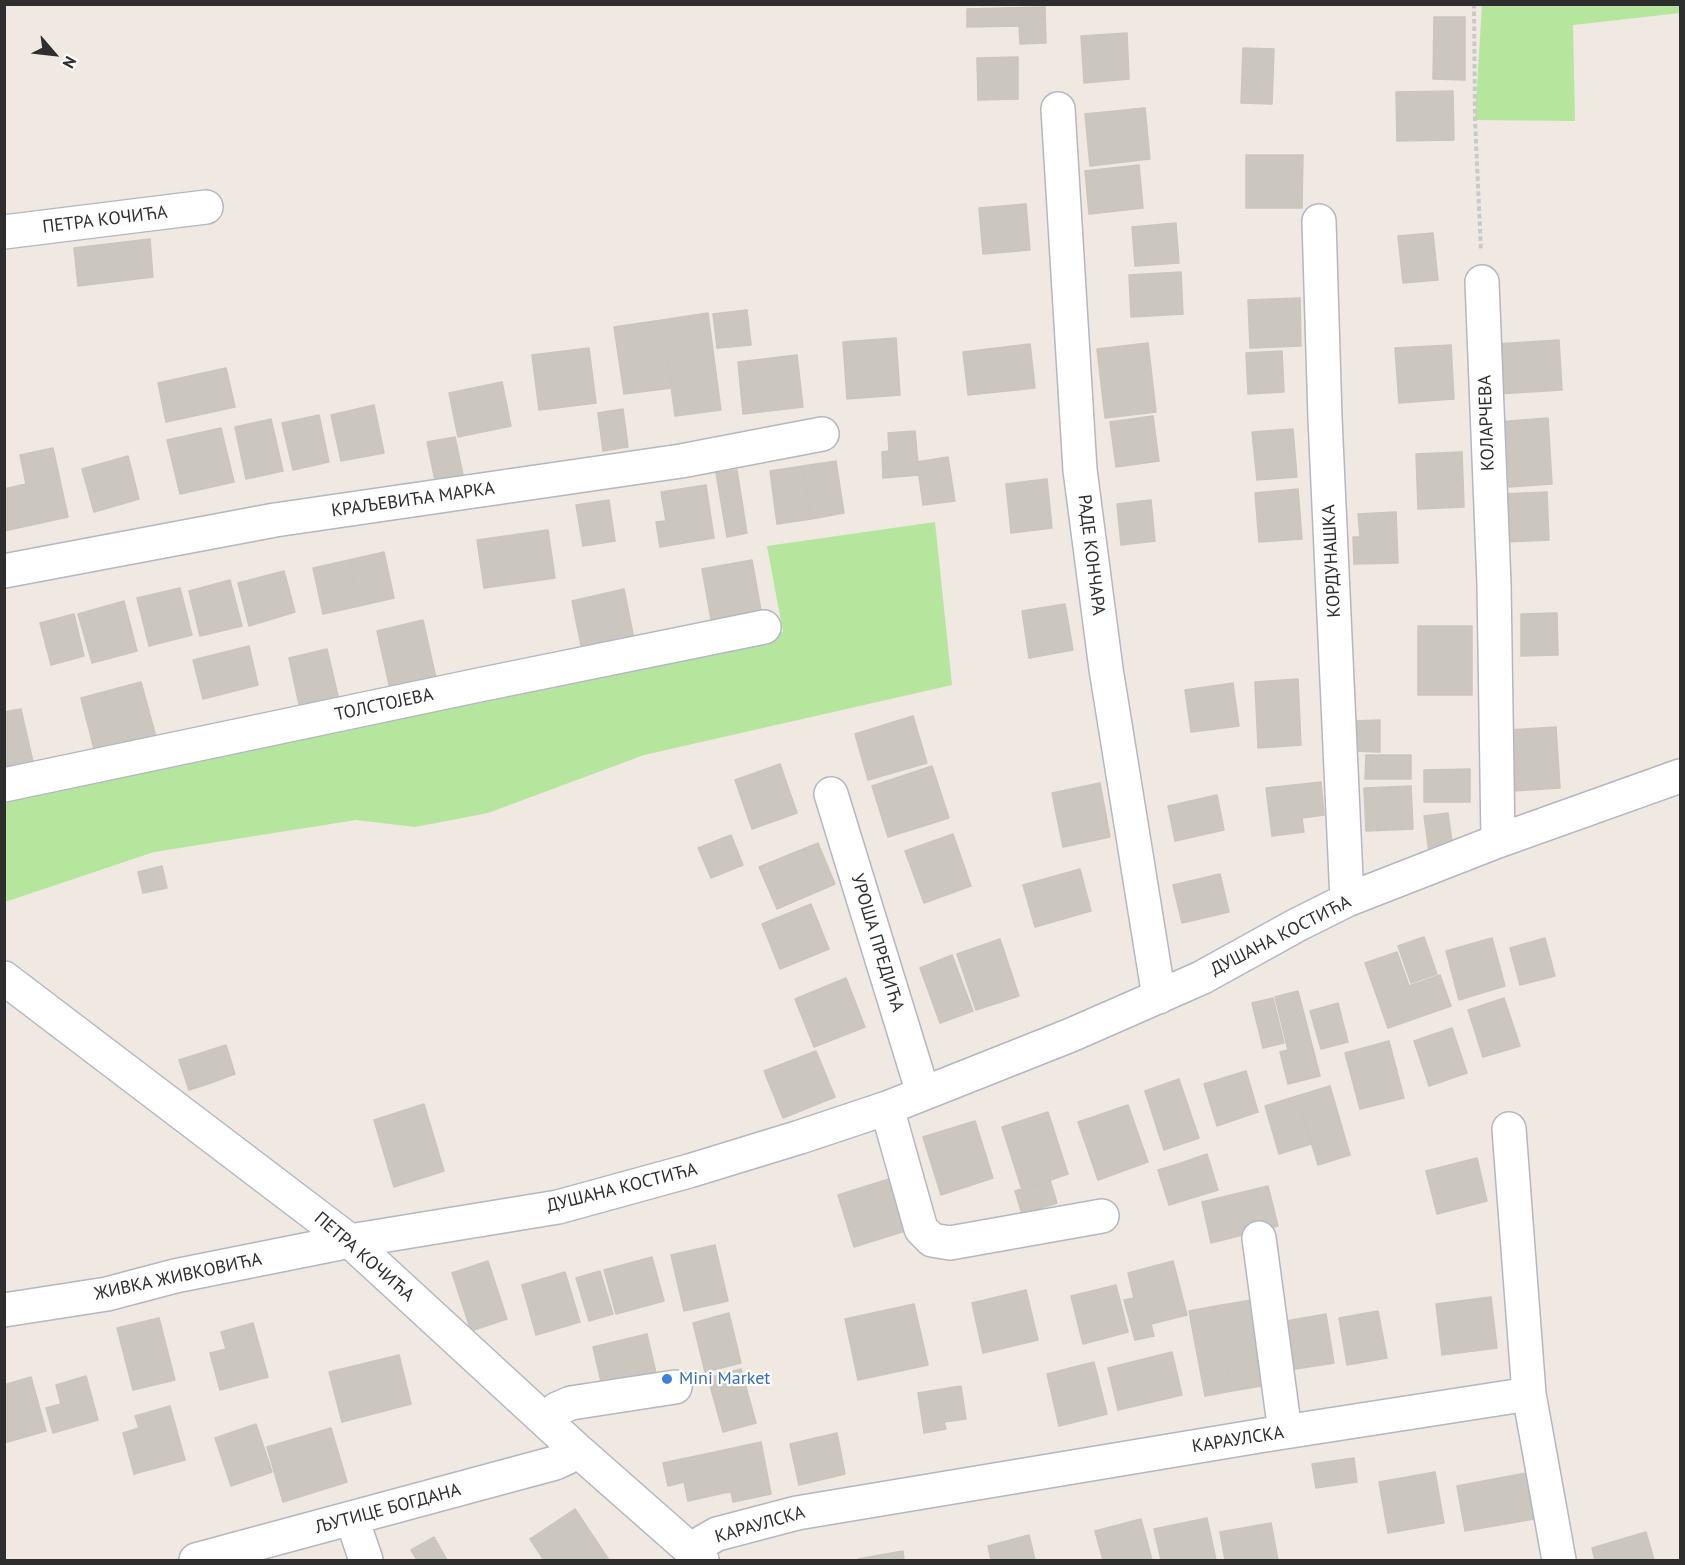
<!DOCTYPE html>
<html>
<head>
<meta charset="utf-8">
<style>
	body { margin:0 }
	#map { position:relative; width:1685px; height:1565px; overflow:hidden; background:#efe9e1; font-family:"PT Sans",sans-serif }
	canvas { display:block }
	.frame { position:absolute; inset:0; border:6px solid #2e2e2e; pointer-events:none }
	.north { position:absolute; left:24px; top:24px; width:60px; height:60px; -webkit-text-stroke:4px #fff; paint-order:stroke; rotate:118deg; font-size:16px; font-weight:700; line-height:24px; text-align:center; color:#2e2e2e }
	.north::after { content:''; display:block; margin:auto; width:21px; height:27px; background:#2e2e2e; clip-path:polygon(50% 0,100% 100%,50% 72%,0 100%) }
</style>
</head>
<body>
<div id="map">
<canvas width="1685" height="1565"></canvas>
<div class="frame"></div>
<div class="north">N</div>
</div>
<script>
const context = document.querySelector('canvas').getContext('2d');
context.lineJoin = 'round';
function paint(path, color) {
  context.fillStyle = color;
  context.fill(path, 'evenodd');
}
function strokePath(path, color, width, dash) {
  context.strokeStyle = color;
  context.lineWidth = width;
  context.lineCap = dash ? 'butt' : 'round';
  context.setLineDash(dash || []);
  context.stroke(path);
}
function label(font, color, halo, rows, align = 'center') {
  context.font = font + ' "PT Sans",sans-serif';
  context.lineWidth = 4.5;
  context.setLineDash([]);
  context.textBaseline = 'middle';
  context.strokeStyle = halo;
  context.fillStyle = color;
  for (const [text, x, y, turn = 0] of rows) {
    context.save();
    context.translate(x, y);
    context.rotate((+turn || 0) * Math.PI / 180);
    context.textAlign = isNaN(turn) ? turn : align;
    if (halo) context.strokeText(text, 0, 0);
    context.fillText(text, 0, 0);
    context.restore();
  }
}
paint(new Path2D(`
	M1482 5 1680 4V13L1573 25 1575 121 1475 120Z
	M935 522 952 685 644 755 488 813 415 827 356 820 154 852 5 902 4 787 783 632 767 546Z`), '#b6e59e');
const building = new Path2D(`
	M1045 7 1046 43 1020 44 1019 26 967 27V9Z
	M1434 17H1465V80L1433 79Z
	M1127 33 1129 79 1084 83 1081 36Z
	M1243 48 1274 49 1272 104 1241 103Z
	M1018 57V99L978 100 977 58Z
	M1453 91 1454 140 1397 141 1396 92Z
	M1145 108 1150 159 1090 166 1085 114Z
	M1246 155H1303L1302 208H1246Z
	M1139 165 1143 208 1089 214 1085 171Z
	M1026 204 1030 250 983 254 979 208Z
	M1176 223 1179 263 1135 266 1132 227Z
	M1433 233 1438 280 1403 283 1398 236Z
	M150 239 153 277 78 286 74 248Z
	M1181 272 1183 314 1131 317 1129 275Z
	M1300 298 1301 346 1250 348 1248 300Z
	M747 310 751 345 717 348 713 314Z
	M708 313 721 410 675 416 662 320Z
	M662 320 671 388 624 394 614 327Z
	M896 338 900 395 847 399 843 342Z
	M1559 340 1562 390 1497 394 1495 344Z
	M1148 343 1156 412 1105 418 1097 349Z
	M1030 344 1035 388 968 395 963 352Z
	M1451 345 1454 399 1399 403 1395 348Z
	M589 348 596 403 539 410 532 355Z
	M1282 351 1284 392 1248 394 1246 353Z
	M797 355 803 407 743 414 738 362Z
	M226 368 235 407 166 422 158 383Z
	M502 382 511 426 458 437 449 393Z
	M374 405 384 453 341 461 331 415Z
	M623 409 628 447 603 451 598 413Z
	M319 415 329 462 293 470 282 423Z
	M1153 416 1159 461 1116 467 1110 422Z
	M1548 418 1552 484 1509 487 1507 448 1498 449 1496 422Z
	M271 419 283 471 246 479 235 427Z
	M221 428 234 482 180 494 167 440Z
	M1293 429 1297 477 1257 480 1252 432Z
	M915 431 919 475 883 478 882 452 889 451 888 433Z
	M455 437 463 475 435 480 427 442Z
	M53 448 68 517 4 531V489L26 484 20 455Z
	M1462 452 1464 507 1418 509 1416 454Z
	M128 456 139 499 94 512 82 469Z
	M948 457 955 501 923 505 917 462Z
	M836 461 844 513 811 519 803 466Z
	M803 466 811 519 777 524 770 471Z
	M737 470 747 533 727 537 716 473Z
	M1047 479 1052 528 1011 533 1006 484Z
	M706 485 714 538 660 547 656 522 666 521 661 492Z
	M1298 489 1302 539 1259 542 1255 493Z
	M1547 492 1549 540 1505 542 1502 494Z
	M609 500 615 541 583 546 576 505Z
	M1151 500 1155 541 1121 545 1117 504Z
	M1396 512 1398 563 1354 564 1353 537H1360L1358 514Z
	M548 530 555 578 484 588 477 540Z
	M384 552 394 598 359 606 349 560Z
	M349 560 359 606 323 614 313 568Z
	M752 560 762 616 712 625 702 569Z
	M284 571 295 612 249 626 238 583Z
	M230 580 242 626 200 636 189 591Z
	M180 588 192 635 149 646 137 598Z
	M624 589 634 639 582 650 572 601Z
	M124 601 137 651 92 663 78 614Z
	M1065 604 1073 650 1029 658 1022 611Z
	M1557 613 1558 655 1521 656V614Z
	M74 614 84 656 51 665 40 623Z
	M423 620 436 678 390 689 377 631Z
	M1418 626H1472V695H1418Z
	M249 646 258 685 203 699 193 660Z
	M327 649 339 700 300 709 289 658Z
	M1298 679 1301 745 1258 748 1255 682Z
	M141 682 156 737 95 753 81 698Z
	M1233 683 1236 705 1188 711 1185 690Z
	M1236 705 1239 726 1191 732 1188 711Z
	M21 709 33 762 4 768V712Z
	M913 716 927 763 868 780 855 734Z
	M1380 720V752L1356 751 1355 721Z
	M1556 727 1560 788 1513 791 1509 730Z
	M1366 755H1411V779H1365Z
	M780 764 797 813 752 829 735 780Z
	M932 766 949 818 888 837 872 786Z
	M1470 769V802H1424V770Z
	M1321 782 1324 815 1302 818 1304 832 1272 836 1266 788Z
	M1100 783 1110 837 1063 847 1052 793Z
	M1411 786 1413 829 1366 831 1364 788Z
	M1217 795 1224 830 1175 841 1168 806Z
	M1448 813 1453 849 1429 852 1424 816Z
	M953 834 971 886 924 903 905 851Z
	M731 835 743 865 711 878 698 848Z
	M818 843 835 884 777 909 759 867Z
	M162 866 167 888 143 893 138 872Z
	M1080 869 1091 911 1035 927 1023 885Z
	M1220 874 1229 912 1182 923 1173 885Z
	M811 904 829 949 780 969 762 924Z
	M1424 937 1437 974 1411 983 1398 946Z
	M1492 938 1505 986 1459 1000 1446 951Z
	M1545 938 1555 976 1520 985 1510 948Z
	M1000 939 1019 996 976 1010 957 954Z
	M1397 952 1409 986 1440 975 1451 1006 1388 1028 1365 963Z
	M952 955 973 1011 940 1023 920 968Z
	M846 978 865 1027 814 1047 795 999Z
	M1298 991 1320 1076 1288 1084 1280 1052 1288 1050 1275 997Z
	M1273 998 1284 1043 1263 1048 1252 1003Z
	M1504 998 1520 1046 1483 1057 1468 1010Z
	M1338 1003 1348 1042 1321 1049 1310 1011Z
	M1452 1028 1467 1073 1429 1086 1414 1041Z
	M1389 1041 1404 1098 1360 1109 1345 1053Z
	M226 1045 235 1074 208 1084 198 1054Z
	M816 1051 835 1097 783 1118 764 1071Z
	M198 1054 208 1084 189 1090 179 1060Z
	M1246 1071 1258 1112 1217 1126 1204 1084Z
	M1179 1079 1199 1138 1164 1150 1145 1091Z
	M1330 1086 1350 1155 1318 1165 1297 1096Z
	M1297 1096 1311 1144 1279 1154 1265 1106Z
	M424 1104 444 1171 394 1187 374 1120Z
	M1128 1105 1148 1162 1098 1180 1078 1122Z
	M1048 1112 1068 1174 1022 1190 1002 1127Z
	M975 1121 993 1178 941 1195 923 1137Z
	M1207 1154 1218 1190 1192 1198 1181 1163Z
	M1477 1158 1487 1201 1437 1214 1426 1171Z
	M1181 1163 1192 1198 1169 1205 1158 1170Z
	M889 1179 905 1231 854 1247 838 1195Z
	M1050 1180 1057 1203 1022 1214 1015 1191Z
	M1268 1186 1278 1226 1211 1243 1202 1202Z
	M715 1245 728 1301 684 1311 671 1255Z
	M652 1257 664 1301 616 1314 604 1270Z
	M488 1261 507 1319 471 1331 452 1273Z
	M1173 1261 1187 1315 1151 1324 1154 1336 1135 1340 1124 1300 1134 1298 1128 1273Z
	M600 1271 613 1314 589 1321 576 1278Z
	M565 1272 580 1322 536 1335 522 1285Z
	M1116 1285 1128 1332 1083 1344 1071 1296Z
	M1026 1290 1038 1340 983 1353 972 1303Z
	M1491 1297 1497 1348 1442 1355 1436 1304Z
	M1252 1300 1268 1385 1232 1391 1216 1306Z
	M914 1304 928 1365 858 1380 845 1319Z
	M1216 1306 1232 1391 1205 1396 1189 1311Z
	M1378 1311 1387 1358 1347 1365 1339 1318Z
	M729 1313 741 1363 705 1372 693 1323Z
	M1326 1314 1334 1363 1283 1371 1275 1323Z
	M159 1318 175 1380 133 1390 117 1328Z
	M253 1323 268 1377 220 1390 210 1353 226 1349 221 1332Z
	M647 1334 656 1373 602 1386 593 1347Z
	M1172 1352 1182 1395 1118 1410 1108 1368Z
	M399 1355 411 1404 342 1422 329 1372Z
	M1094 1362 1107 1414 1059 1426 1047 1374Z
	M741 1369 756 1423 723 1432 708 1378Z
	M86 1376 98 1420 53 1433 46 1408 61 1404 56 1385Z
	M31 1377 46 1431 4 1443V1385Z
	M961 1386 966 1419 944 1422 946 1429 924 1433 918 1393Z
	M170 1406 185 1460 134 1474 123 1433 139 1428 135 1416Z
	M256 1424 272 1472 231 1486 215 1438Z
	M331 1428 347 1482 283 1502 267 1447Z
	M837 1433 845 1474 799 1485 790 1444Z
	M761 1442 771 1494 733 1502 731 1492 724 1493 715 1452Z
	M715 1452 724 1493 688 1501 684 1482 668 1486 663 1463Z
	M1354 1458 1357 1482 1316 1488 1312 1464Z
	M1435 1472 1444 1523 1388 1533 1379 1482Z
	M1526 1473 1534 1519 1465 1531 1457 1486Z
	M575 1509 609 1560H544L530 1539Z
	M1207 1518 1216 1560H1161L1154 1529Z
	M1141 1519 1152 1560H1103L1095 1531Z
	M1271 1523 1278 1560H1225L1220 1532Z
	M1646 1532 1654 1560H1595L1592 1548Z
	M1029 1535 1035 1560H991L988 1546Z
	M434 1537 447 1560H417L411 1550Z
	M903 1551 904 1560H858V1559Z`);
paint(building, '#cbc7bf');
strokePath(building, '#cbc5ba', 1.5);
const minor = new Path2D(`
	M1058 109 1080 470 1106 669 1159 997
	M1319 221 1325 418 1347 900
	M4 232 206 207
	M1482 282 1494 584 1498 841
	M4 571 275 520 681 461 822 434
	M4 785 474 686 764 627
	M831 794 923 1093
	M4 978 350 1241 576 1449 702 1560
	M887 1108 921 1229 932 1240 950 1243 1102 1216
	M1509 1129 1529 1394 1559 1560
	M1259 1238 1285 1432
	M4 1310 107 1294 175 1276 350 1241 558 1207 689 1171 800 1137 887 1108 1071 1035 1201 978 1297 925 1347 900 1498 841 1680 776
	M546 1420 557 1409 571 1403 675 1387
	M352 1519 366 1560
	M694 1553 703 1542 717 1534 797 1513 1265 1435 1529 1394
	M196 1560 555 1463 566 1458 576 1449`);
strokePath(minor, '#b4b7c1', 36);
strokePath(new Path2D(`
	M1474 4 1475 120 1481 251`), '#c9c9c9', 4, [4.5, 3]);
strokePath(minor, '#fff', 33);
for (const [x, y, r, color] of [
	[667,1379,6,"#3f7fe0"]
]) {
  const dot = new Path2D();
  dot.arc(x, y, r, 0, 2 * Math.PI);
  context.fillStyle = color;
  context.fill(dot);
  strokePath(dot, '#fff', 2);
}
label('18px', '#2e2e2e', '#fff', [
	["ПЕТРА КОЧИЋА",105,220,-7],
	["КОЛАРЧЕВА",1487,423,-92],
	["КРАЉЕВИЋА МАРКА",413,500,-8],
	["РАДЕ КОНЧАРА",1091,555,83],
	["КОРДУНАШКА",1332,561,-93],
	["ТОЛСТОЈЕВА",384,705,-12],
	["ДУШАНА КОСТИЋА",1281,936,-27],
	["УРОША ПРЕДИЋА",877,943,73],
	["ДУШАНА КОСТИЋА",622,1188,-14],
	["ПЕТРА КОЧИЋА",364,1257,41],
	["ЖИВКА ЖИВКОВИЋА",178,1277,-12],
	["КАРАУЛСКА",1238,1440,-9],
	["ЉУТИЦЕ БОГДАНА",388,1509,-15],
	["КАРАУЛСКА",760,1525,-16]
]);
label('18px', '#366cbe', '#fff', [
	["Mini Market",679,1379]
], 'left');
</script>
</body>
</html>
